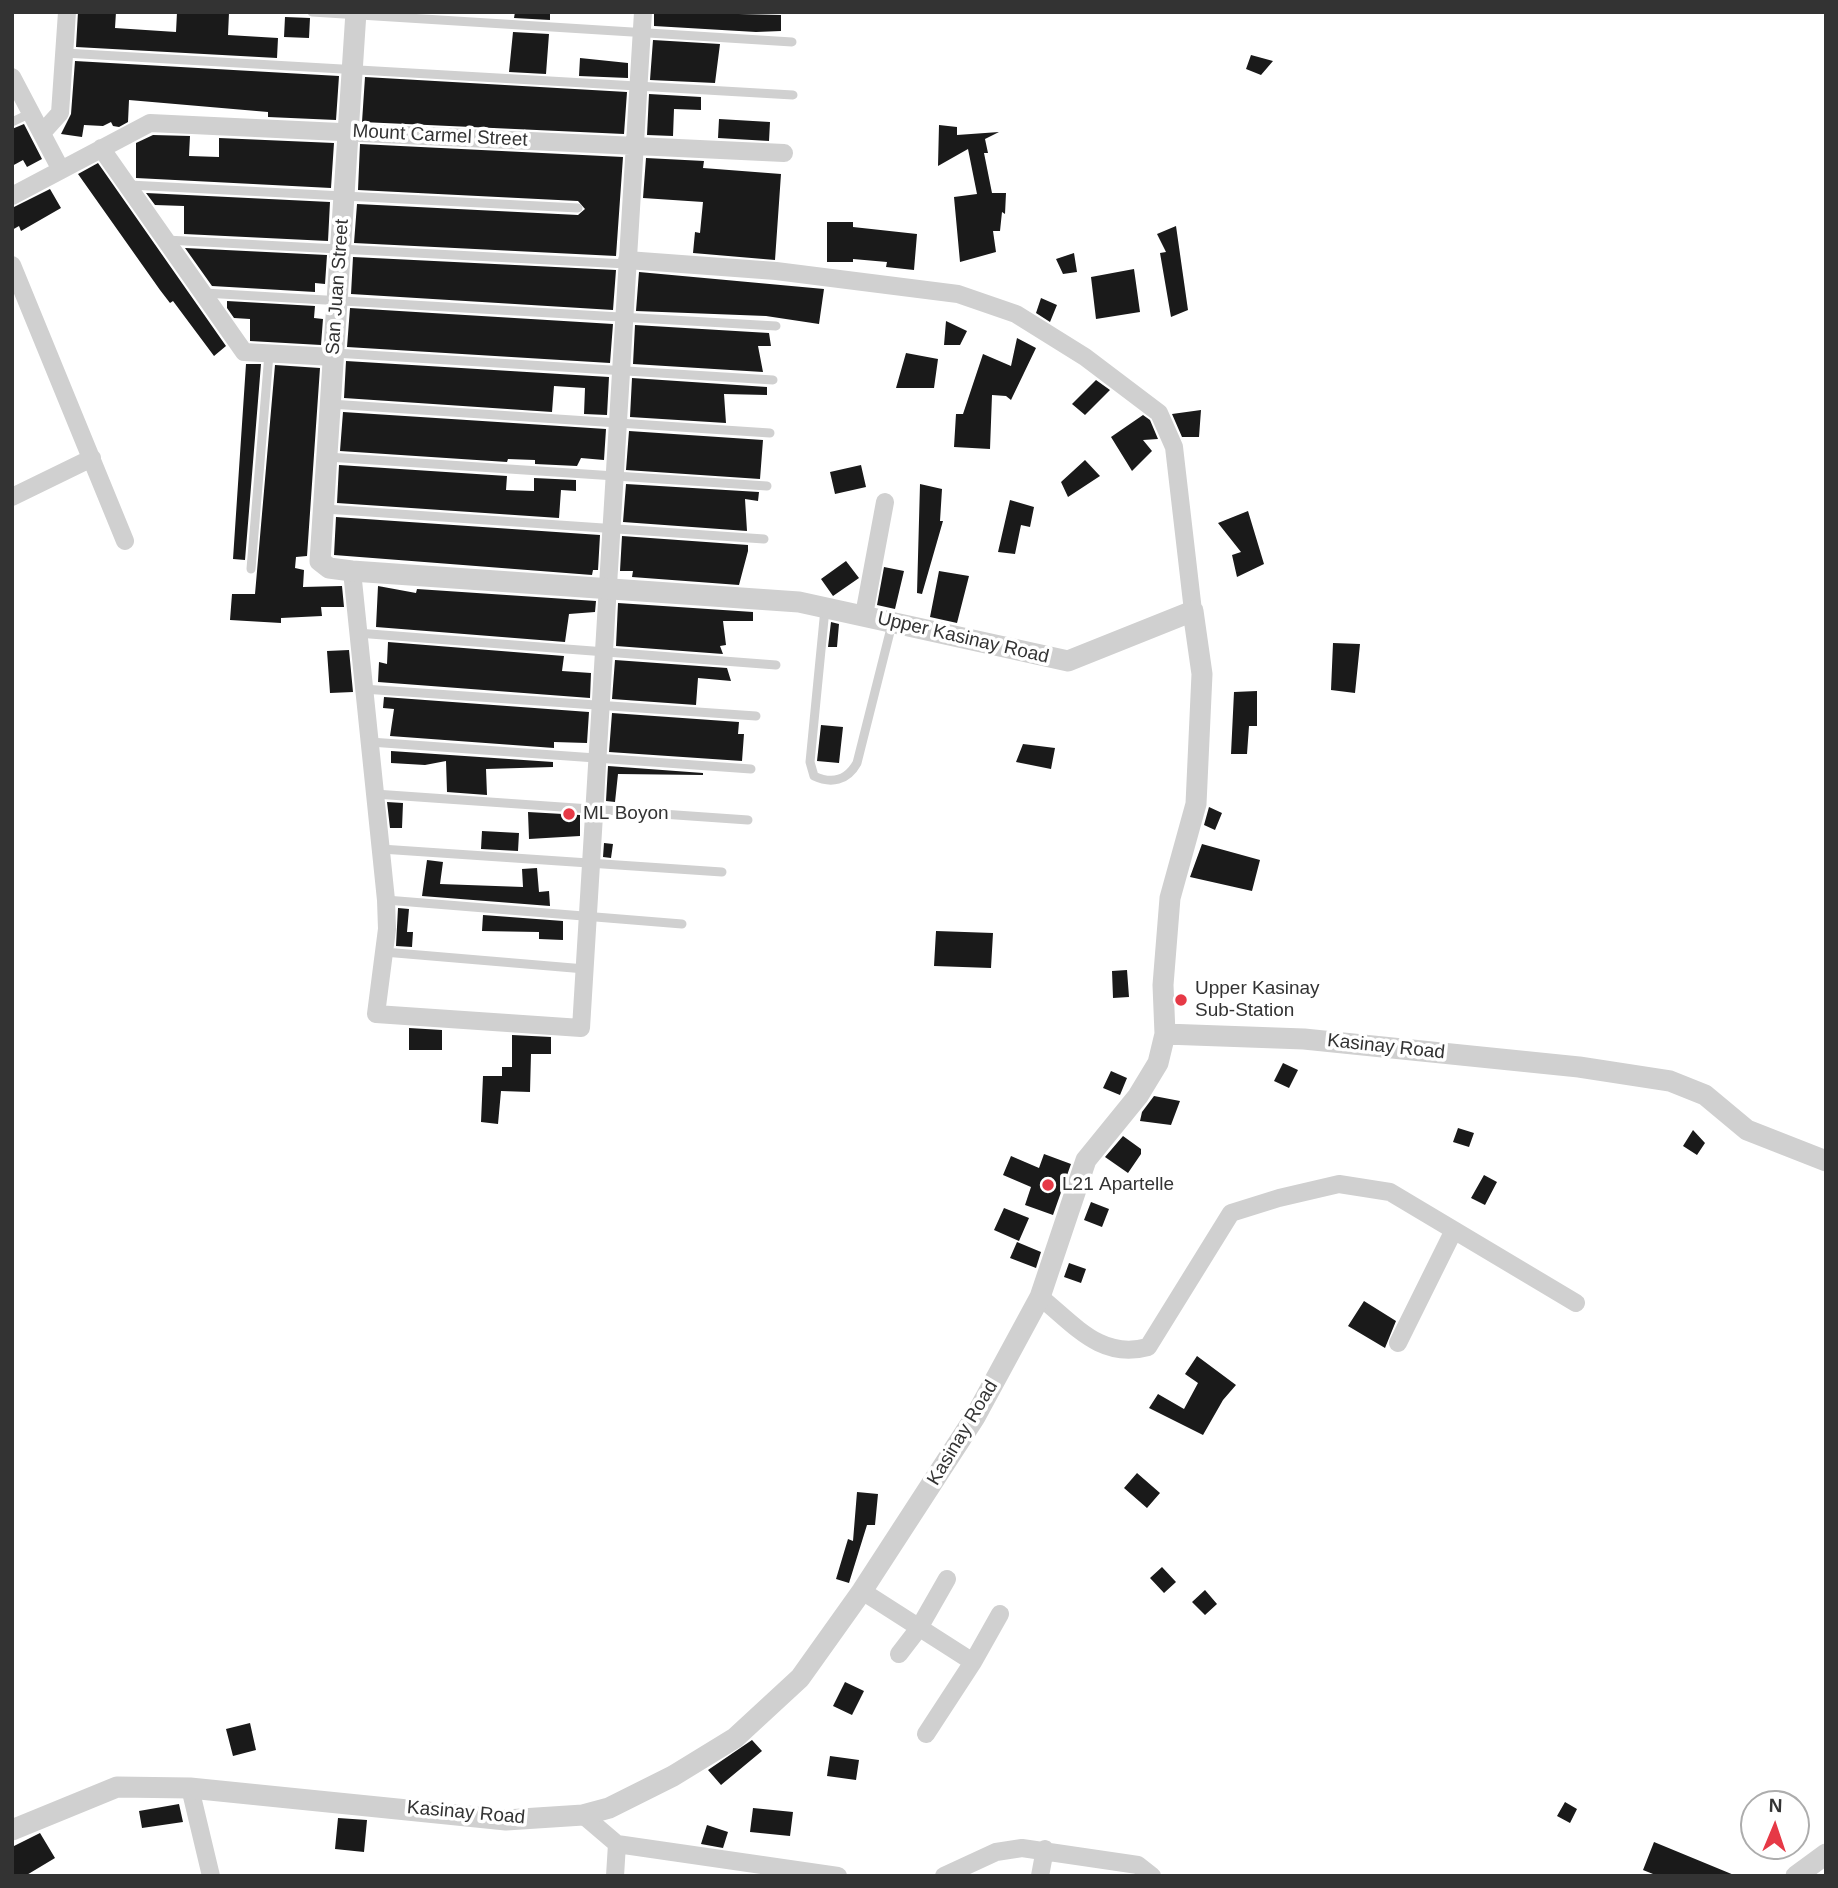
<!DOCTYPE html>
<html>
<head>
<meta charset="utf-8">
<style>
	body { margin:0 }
	#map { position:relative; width:1838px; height:1888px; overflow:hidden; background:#fff; font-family:Helvetica,sans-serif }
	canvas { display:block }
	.frame { position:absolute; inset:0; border:14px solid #333; pointer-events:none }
	.north { position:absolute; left:1740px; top:1790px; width:70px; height:70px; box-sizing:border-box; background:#fff; border:2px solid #adadad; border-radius:50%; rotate:2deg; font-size:19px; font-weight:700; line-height:28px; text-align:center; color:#333 }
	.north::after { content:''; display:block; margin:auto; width:24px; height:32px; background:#e63946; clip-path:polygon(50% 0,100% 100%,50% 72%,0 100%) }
</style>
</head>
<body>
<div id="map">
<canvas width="1838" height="1888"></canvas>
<div class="frame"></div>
<div class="north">N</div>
</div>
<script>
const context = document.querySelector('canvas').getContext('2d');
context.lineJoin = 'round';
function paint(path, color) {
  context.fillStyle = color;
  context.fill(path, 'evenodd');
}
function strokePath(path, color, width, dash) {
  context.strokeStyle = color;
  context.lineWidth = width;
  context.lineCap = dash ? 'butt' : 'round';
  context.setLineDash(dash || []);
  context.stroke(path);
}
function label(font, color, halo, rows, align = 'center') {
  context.font = font + ' Helvetica,sans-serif';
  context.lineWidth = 7;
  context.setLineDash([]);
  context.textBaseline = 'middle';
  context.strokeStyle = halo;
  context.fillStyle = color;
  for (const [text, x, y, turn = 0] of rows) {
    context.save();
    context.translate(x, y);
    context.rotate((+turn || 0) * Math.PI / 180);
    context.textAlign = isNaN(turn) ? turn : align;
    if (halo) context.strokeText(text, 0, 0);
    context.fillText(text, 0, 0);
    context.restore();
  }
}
paint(new Path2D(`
	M78 12H116L115 28 176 32 177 12 229 13 228 35 278 38 277 58 76 47Z
	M515 12H550V20L514 18Z
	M654 12 781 15V31L756 32 654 26Z
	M285 17 310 18 309 38 284 37Z
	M513 32 549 34 546 74 509 72Z
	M653 40 720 44 715 83 650 80Z
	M1251 55 1273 61 1261 75 1246 69Z
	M580 58 628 63V78L579 76Z
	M75 61 339 76 336 120 268 117V112L129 100 128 122 119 127 113 126 111 122 103 126 84 125 82 137 61 134 71 114Z
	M365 77 627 92 624 134 362 122Z
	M649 94 701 97V110L674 109 673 136 647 135Z
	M719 119 770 122 769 141 718 138Z
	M24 124 42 159 27 167 23 160 12 166V129Z
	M939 125 957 127V135L999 132 985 139 988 153H984L992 193H1006L1005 214 1002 212 1000 231H993L996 252 960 262 954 197 977 194 968 149 938 166Z
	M153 135 190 136 189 156 219 157V138L334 143 331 188 136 178V143Z
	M360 144 623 157 616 256 354 243 357 204 578 215 585 209 578 201 358 190Z
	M646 158 704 161 703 168 781 174 775 260 693 253 695 232 700 233 703 202 643 198Z
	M98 163 226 346 214 356 173 301 170 303 160 290 78 174Z
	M50 189 61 208 21 231 19 226 12 230V208Z
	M146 193 330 202 328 241 184 234V206L155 205Z
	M827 222H853V227L917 234 914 270 886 267 887 262 853 259V262H827Z
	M1176 226 1188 310 1171 317 1160 253 1166 252 1157 234Z
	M185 248 327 255 325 284 315 283V292L212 286Z
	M1074 253 1077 272 1063 274 1056 259Z
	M353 257 616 270 613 310 351 294Z
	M1134 269 1140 312 1096 319 1091 277Z
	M639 272 824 289 819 324 766 316 636 311Z
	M1041 298 1057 305 1050 322 1036 313Z
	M227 301 315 306 314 318 323 319 321 345 250 341V319L234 318 227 308Z
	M350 308 613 324 610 363 347 347Z
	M946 321 967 331 960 345H944Z
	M635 325 769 333 771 346H758L763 372 633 364Z
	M1017 338 1036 348 1011 400 1006 396 992 395 990 449 954 447 956 414H963L983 354 1011 366Z
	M906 353 938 359 934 388H896Z
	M346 361 609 377 607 415 584 414 585 388 554 386 552 412 344 398Z
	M246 364H261L245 560 233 559Z
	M275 365 320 368 307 556 296 557 295 568 304 570 303 587 342 586 344 607H321L322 616 281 618V623L230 620 232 594H255Z
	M632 378 767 387V395L724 394 726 423 630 417Z
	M1096 380 1110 390 1085 415 1072 404Z
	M1201 410 1199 437H1182L1172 414Z
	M343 412 606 429 604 460 581 458 577 466 535 464V460L508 459 507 462 340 451Z
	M1143 415 1150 420 1158 439 1143 440 1152 451 1132 471 1111 437Z
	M629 431 763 440 760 479 626 470Z
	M1085 460 1100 476 1068 497 1061 482Z
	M339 465 507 476 506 490 534 491V478L576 480V491L561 490 559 518 337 503Z
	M861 465 866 487 835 494 830 472Z
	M626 484 759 492 758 501 745 499 747 531 623 522Z
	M920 484 942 489 940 521H943L922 594 917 593Z
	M1010 500 1034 507 1030 527 1021 525 1015 554 998 552Z
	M1248 511 1264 564 1237 577 1232 555 1241 552 1218 523Z
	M336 517 600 535 598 570H593L592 575 334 555Z
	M622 536 748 545V551L739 585 632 577 633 571H620Z
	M846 561 859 578 833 596 821 579Z
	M884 567 904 571 895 609 877 605Z
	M939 571 969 576 957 623 930 617Z
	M378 586 416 593 417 589 596 601 595 612 569 614 565 642 376 627Z
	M618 603 753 612V621H723L726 645 720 646 723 654 616 646Z
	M831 622 839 624 837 647H828Z
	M388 642 564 656 562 671 591 673 590 698 378 682 379 662 387 664Z
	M1333 643 1360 644 1355 693 1331 690Z
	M349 650 353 692 330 693 327 651Z
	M615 660 727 668 731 681 698 678 696 705 612 699Z
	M1257 691V726H1249L1247 754H1231L1234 692Z
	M384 697 589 712 587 743 554 742V748L390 736 394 709 383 708Z
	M612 713 739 722 738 734H744L742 761 609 752Z
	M821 725 843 727 839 763 817 761Z
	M1023 744 1055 748 1051 769 1016 762Z
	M391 751 553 762V767L486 769 487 795 447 792 446 761 425 765 391 763Z
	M608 766 703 773V775L618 774 615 802 606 801Z
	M387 802 403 803 402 828H390Z
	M1209 807 1222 813 1215 830 1204 825Z
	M528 812 580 815V836L529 839Z
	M482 831 519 833 518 851 481 849Z
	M604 843 613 844 611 858 603 857Z
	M1202 844 1260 860 1252 891 1190 877Z
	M427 860 443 862 440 884 523 887 522 869 537 868 539 892 549 891 550 906 422 896Z
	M398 908 409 909 407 932H413L412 947 396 946Z
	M483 915 563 921V940L539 939V932L482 931Z
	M936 931 993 933 991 968 934 966Z
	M1127 970 1129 997 1113 998 1112 971Z
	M409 1028 442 1030V1050H409Z
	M512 1035 551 1037V1054H531L530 1092 501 1091 498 1124 481 1122 483 1076H502V1067H512Z
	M1283 1063 1298 1070 1289 1088 1274 1081Z
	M1111 1071 1127 1078 1120 1095 1103 1088Z
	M1154 1096 1180 1101 1171 1125 1140 1121 1142 1112Z
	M1458 1128 1474 1133 1469 1147 1453 1142Z
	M1693 1130 1705 1143 1697 1155 1683 1146Z
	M1123 1136 1141 1149V1154L1128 1173 1105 1157Z
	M1044 1154 1071 1164 1053 1215 1025 1205 1031 1187 1003 1175 1011 1156 1039 1168Z
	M1484 1175 1497 1182 1485 1205 1471 1198Z
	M1091 1202 1109 1209 1102 1227 1084 1220Z
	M1004 1208 1029 1218 1019 1241 994 1230Z
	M1017 1242 1041 1252 1036 1268 1010 1258Z
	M1069 1263 1086 1269 1081 1283 1064 1277Z
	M1364 1301 1396 1321 1385 1348 1348 1326Z
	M1197 1356 1236 1385 1223 1400 1203 1435 1149 1408 1158 1394 1184 1409 1198 1383 1185 1374Z
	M1137 1473 1160 1493 1147 1508 1124 1488Z
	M857 1492 878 1494 875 1525H867L849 1583 836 1579 848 1539 853 1541Z
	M1162 1567 1176 1582 1164 1593 1150 1578Z
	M1205 1590 1217 1604 1205 1615 1192 1602Z
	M845 1682 864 1691 852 1715 833 1706Z
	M250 1723 256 1750 233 1756 226 1729Z
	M752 1740 762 1751 721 1785 708 1770Z
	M830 1756 859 1760 856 1780 827 1776Z
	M1565 1802 1577 1809 1570 1823 1557 1816Z
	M179 1804 183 1822 142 1828 139 1811Z
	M753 1808 793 1812 790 1836 750 1832Z
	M338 1818 367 1820 364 1852 335 1849Z
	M707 1825 728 1832 723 1848 701 1844Z
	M40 1833 55 1858 25 1876H12V1847Z
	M1654 1842 1734 1875V1876H1658L1643 1870Z`), '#1a1a1a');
strokePath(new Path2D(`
	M312 12 792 42
	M64 53 793 95
	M12 122 31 113
	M129 185 578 208
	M166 240 627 264
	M204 293 776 326
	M334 353 773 380
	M330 404 770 433
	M327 457 767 486
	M325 509 764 539
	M251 569 269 354
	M825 609 810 762 814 776C831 784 847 781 857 763L892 624
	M357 633 776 665
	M363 689 756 716
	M370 742 751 769
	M375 794 748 820
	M381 849 722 872
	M386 900 682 924
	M384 952 585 969`), '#d0d0d0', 9);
strokePath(new Path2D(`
	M12 77 61 170
	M42 133 60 113 67 12
	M101 148 244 352 333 357
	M12 196 150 123 784 153
	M627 260 776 271 958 294 1016 314 1085 357 1159 413 1174 447 1193 611
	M12 265 125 541
	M12 497 92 458
	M352 571 386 900 387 929 376 1014 581 1028 643 12
	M864 615 885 502
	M1040 1297C1075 1325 1101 1360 1148 1347L1231 1213 1279 1198 1339 1184 1390 1192 1576 1303
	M1398 1343 1454 1230
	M862 1591 973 1662
	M899 1654 919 1628 947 1579
	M926 1734 973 1662 1000 1614
	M190 1788 211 1876
	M583 1815 617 1844 838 1876
	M615 1876 617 1844
	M944 1876 996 1852 1022 1848 1138 1865 1152 1876
	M1040 1876 1045 1849`), '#d0d0d0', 18);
strokePath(new Path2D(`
	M1165 1034 1304 1039 1579 1067 1670 1081 1705 1095 1747 1130 1826 1161
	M12 1830 117 1787 190 1788 506 1820 583 1815 609 1808 673 1776 735 1738 800 1678 862 1591 975 1417 1040 1297 1086 1160 1138 1096 1158 1063 1165 1034 1163 985 1170 898 1196 804 1202 674 1193 611 1068 661 799 602 352 571 329 568 320 561 356 12
	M1796 1876 1826 1854`), '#d0d0d0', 21);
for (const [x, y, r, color] of [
	[569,814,7,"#e63946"],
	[1181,1000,7,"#e63946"],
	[1048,1185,7,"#e63946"]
]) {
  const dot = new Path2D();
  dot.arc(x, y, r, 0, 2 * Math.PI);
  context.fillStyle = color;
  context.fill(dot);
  strokePath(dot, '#fff', 2.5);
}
label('19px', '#333', '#fff', [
	["Mount Carmel Street",440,136,3],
	["San Juan Street",338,287,-86],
	["Upper Kasinay Road",963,638,13],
	["Kasinay Road",1386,1047,6],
	["Kasinay Road",963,1433,-59],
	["Kasinay Road",466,1813,5]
]);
label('19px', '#333', '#fff', [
	["ML Boyon",583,814],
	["Upper Kasinay",1195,989],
	["Sub-Station",1195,1011],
	["L21 Apartelle",1062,1185]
], 'left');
</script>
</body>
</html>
